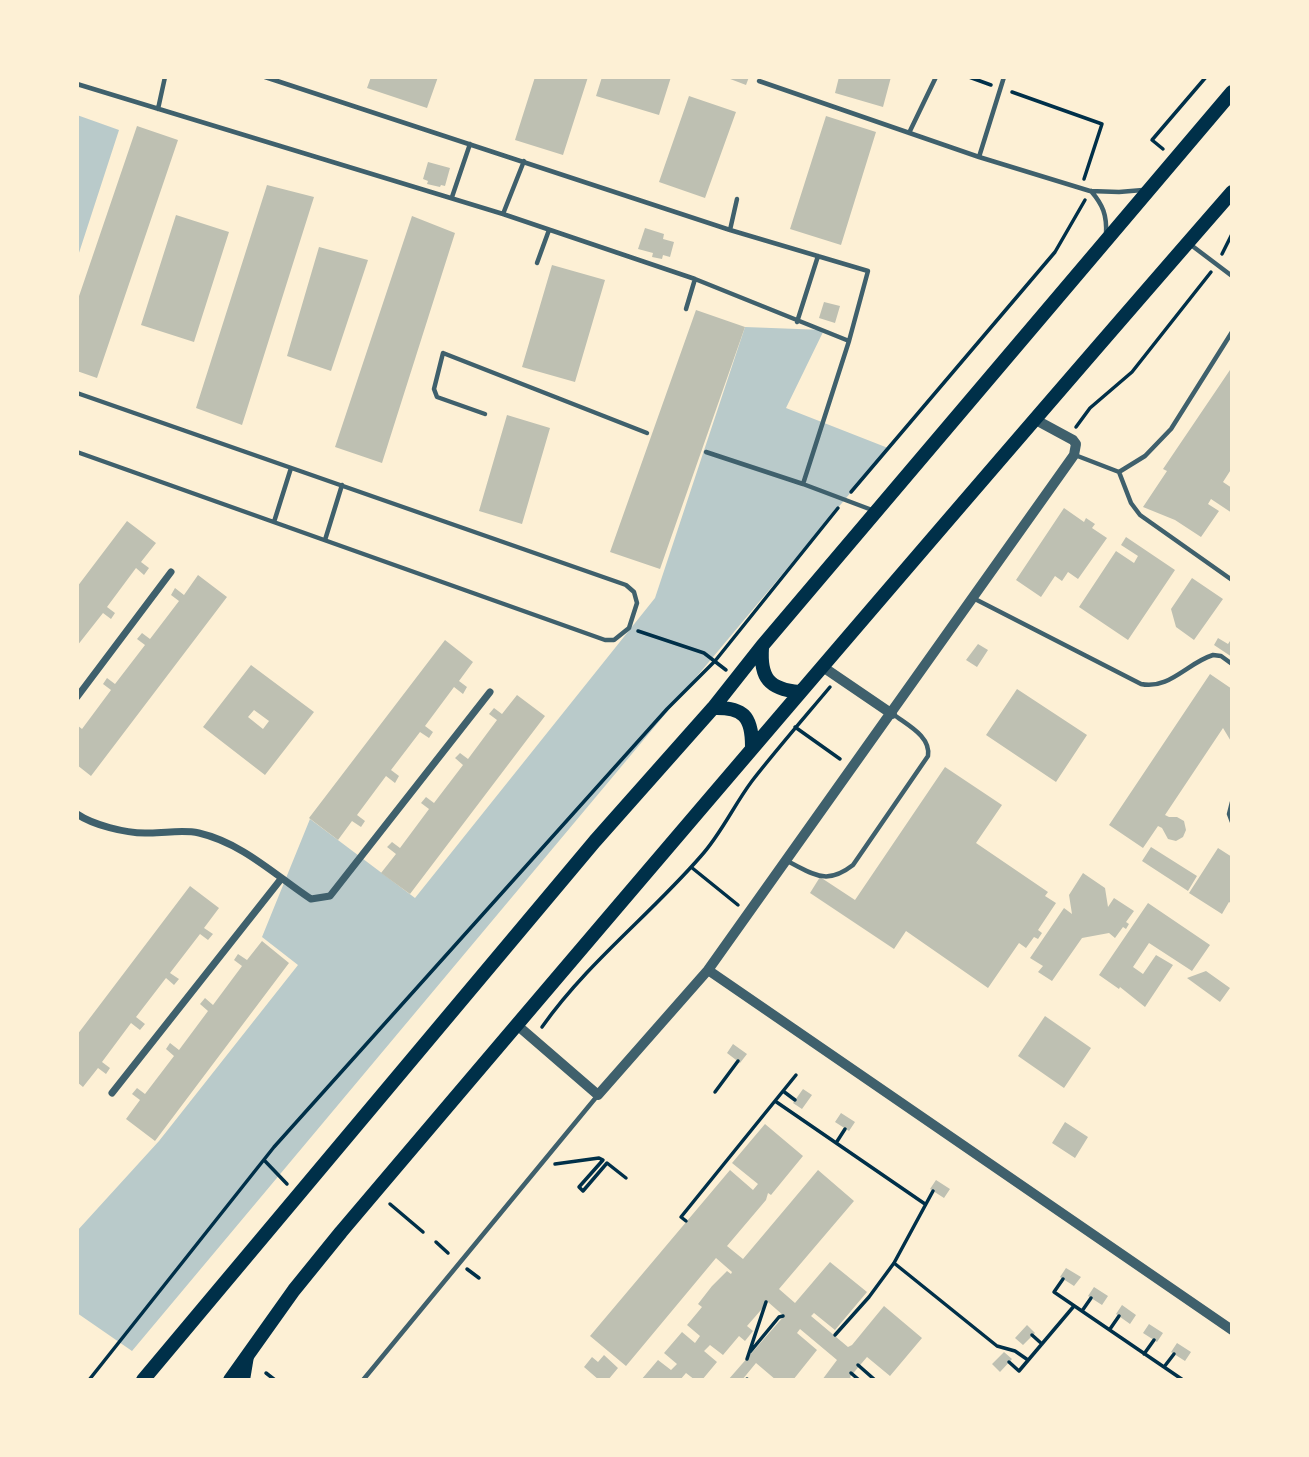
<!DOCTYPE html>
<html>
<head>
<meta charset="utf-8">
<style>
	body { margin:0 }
	#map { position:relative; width:1309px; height:1457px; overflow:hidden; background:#fdf0d5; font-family:"Zilla Slab",serif }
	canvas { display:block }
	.frame { position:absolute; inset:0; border:79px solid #fdf0d5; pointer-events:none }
</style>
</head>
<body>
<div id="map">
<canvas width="1309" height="1457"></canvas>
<div class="frame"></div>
</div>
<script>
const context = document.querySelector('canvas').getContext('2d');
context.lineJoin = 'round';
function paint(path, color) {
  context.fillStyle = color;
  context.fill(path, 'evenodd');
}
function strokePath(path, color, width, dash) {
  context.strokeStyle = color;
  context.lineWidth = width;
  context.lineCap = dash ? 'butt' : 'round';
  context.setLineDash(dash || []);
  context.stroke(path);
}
paint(new Path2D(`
	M77 115 119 130 77 259Z
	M745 327 824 330 786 408 888 448 132 1351 77 1313V1231L159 1141 298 965 262 937 310 819 415 898 655 598Z`), '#b9caca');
paint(new Path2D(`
	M371 77H438L427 108 367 88Z
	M535 77H588L563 155 515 140Z
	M602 77H671L659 115 596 96Z
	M725 77H749L746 85Z
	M839 77H891L883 107 835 93Z
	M689 96 736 112 705 198 659 182Z
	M826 116 876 132 841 245 790 229Z
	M137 126 178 140 97 378 77 371V302Z
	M428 162 450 168 445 186 441 185 440 187 427 184 428 181 423 179Z
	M267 185 314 197 242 425 196 408Z
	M176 215 229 232 194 342 141 325Z
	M412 216 455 233 382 463 335 447Z
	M645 228 664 234 663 239 674 242 670 257 663 255 662 259 652 257 653 253 638 249Z
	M319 247 368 260 331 371 287 356Z
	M552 265 605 280 575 382 522 367Z
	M824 302 840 306 835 323 819 318Z
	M696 310 745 327 660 569 610 552Z
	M1232 367V468L1223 482 1232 488V513L1211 499 1208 504 1219 511 1201 537 1175 520 1143 507 1167 471 1163 469Z
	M507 415 550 428 522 524 479 511Z
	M1064 508 1084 522 1086 518 1095 524 1092 528 1107 538 1078 579 1068 572 1062 581 1055 576 1041 597 1016 580Z
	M127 521 156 543 141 562 149 568 144 575 136 568 107 607 115 613 111 619 103 613 77 646V587Z
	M1126 537 1175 570 1128 640 1079 607 1116 551 1134 563 1138 556 1121 545Z
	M198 575 227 597 91 776 77 765V725L82 729 111 690 103 684 107 678 115 684 145 645 137 639 142 633 150 639 179 601 171 595 175 588 184 595Z
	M1192 578 1223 599 1194 640 1176 627 1171 609Z
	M1218 638 1228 644 1232 638V657L1214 645Z
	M445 640 473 662 459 681 467 687 463 694 454 687 425 726 433 732 429 738 420 732 391 770 399 776 395 783 386 776 357 815 365 821 361 827 352 821 338 840 309 818Z
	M978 644 988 650 977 667 966 660Z
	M251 665 314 712 265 775 203 727ZM254 710 269 721 263 729 248 717Z
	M1210 674 1232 689V715L1230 719 1232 720V743L1223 728 1165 815 1169 817H1177L1184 821 1186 830 1183 837 1176 841 1168 839 1162 828 1158 826 1143 848 1109 825Z
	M1017 689 1087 735 1056 782 986 735Z
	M517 695 545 716 410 894 381 873 396 854 387 847 392 842 400 848 429 809 421 803 426 797 434 803 463 765 455 758 460 753 468 759 497 720 489 714 494 708 502 714Z
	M945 767 1002 805 976 843 1048 892 1045 896 1056 903 1038 930 1042 933 1038 939 1034 937 1026 948 1019 943 988 988 906 931 894 949 810 893 820 877 855 900Z
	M1151 847 1197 876 1188 891 1142 861Z
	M1218 848 1232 857V904L1229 902 1222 914 1189 893Z
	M1083 873 1105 888 1108 907 1114 898 1134 911 1126 922 1129 924 1126 929 1123 927 1115 938 1109 933 1082 938 1052 981 1038 972 1043 966 1030 958 1064 908 1072 914 1069 895Z
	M190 886 219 908 204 928 213 934 208 940 200 934 170 973 179 979 174 985 166 978 136 1017 145 1024 140 1030 131 1023 102 1062 110 1068 106 1074 98 1068 83 1087 77 1082V1035Z
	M1148 903 1210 945 1192 971 1149 943 1133 967 1143 974 1156 955 1173 965 1145 1007 1120 987 1119 989 1099 975Z
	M262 941 289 963 155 1141 126 1119 140 1100 132 1094 137 1088 145 1094 174 1056 166 1049 170 1043 179 1050 208 1011 200 1004 205 998 213 1005 242 966 234 960 238 954 247 960Z
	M1206 971 1230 988 1220 1002 1187 978Z
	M1045 1016 1091 1048 1064 1088 1018 1056Z
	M733 1044 747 1054 740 1063 727 1053Z
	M803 1089 812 1095 802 1109 793 1103Z
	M841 1113 855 1122 849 1131 835 1122Z
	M1065 1122 1088 1137 1075 1158 1052 1143Z
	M765 1124 803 1156 771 1195 768 1193 766 1200 727 1246 743 1259 818 1170 854 1201 779 1289 795 1303 830 1262 867 1292 835 1330 814 1313 811 1316 848 1347 852 1345 884 1306 922 1338 890 1376 867 1357 850 1377 853 1380H822L837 1360 800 1329 797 1333 817 1350 793 1380H776L756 1363 742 1380H728L784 1316 768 1302 747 1326 753 1331 745 1341 739 1336 723 1355 710 1345 704 1351 717 1362 702 1380H695L686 1373 680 1380H641L658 1360 671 1370 677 1364 664 1353 682 1332 695 1343 700 1336 687 1325 702 1307 698 1304 712 1286 727 1271 731 1274 732 1272 716 1258 626 1366 590 1336 730 1170 753 1190 758 1184 732 1163Z
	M936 1180 950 1189 944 1198 930 1189Z
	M1066 1268 1081 1277 1074 1286 1060 1277Z
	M1094 1287 1108 1296 1102 1305 1088 1296Z
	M1122 1305 1136 1315 1130 1324 1116 1314Z
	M1149 1324 1163 1333 1157 1342 1143 1333Z
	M1027 1325 1035 1333 1023 1345 1015 1338Z
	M1177 1343 1191 1352 1185 1361 1171 1352Z
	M1004 1352 1012 1359 1000 1372 992 1364Z
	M604 1355 618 1368 608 1380H599L584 1367 592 1357 598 1362Z`), '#bec0b2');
strokePath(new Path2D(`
	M969 77 991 85
	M1012 92 1102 124 1084 179
	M1163 149 1152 140 1206 77
	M1222 254 1232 234
	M1076 427 1090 408 1132 372 1211 272
	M851 492 1055 252 1085 200
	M638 631 704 653 726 670
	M795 727 840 759
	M691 867 738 905
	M542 1027C588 962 649 916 701 856 721 834 734 805 752 781 777 749 804 718 830 687
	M783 1091 795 1100
	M715 1092 738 1061
	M775 1101 925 1204
	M836 1143 845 1129
	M264 1160 287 1184
	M555 1164 599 1158 603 1160 579 1187 583 1191 607 1163 626 1178
	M390 1204 423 1232
	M686 1221 681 1217 796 1075
	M436 1242 448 1253
	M894 1263 997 1346 1015 1351 1028 1360
	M467 1269 479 1278
	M1063 1279 1054 1292 1183 1380
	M1082 1311 1091 1298
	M1110 1329 1119 1316
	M835 1335 869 1297 894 1263 933 1191
	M1032 1335 1042 1344
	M750 1352 779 1317 783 1316
	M1144 1354 1154 1340
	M747 1359 766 1302
	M1009 1362 1019 1371 1074 1306
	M858 1365 875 1380
	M1164 1367 1174 1354
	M266 1373 275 1380
	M851 1373 859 1380
	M747 1379V1380
	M89 1380 274 1147 667 709 715 661 838 508`), '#003049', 3.5);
strokePath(new Path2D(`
	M265 77 730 230 868 271 849 341 803 484 872 510
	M759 81 979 157 1090 191 1119 192 1143 190
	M77 84 503 214 695 279 849 341
	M158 109 165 77
	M909 133 936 77
	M979 157 1004 77
	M1091 191C1103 205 1107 215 1106 234
	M452 197 470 144
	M503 214 524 161
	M730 230 737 199
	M1191 245 1232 276
	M537 263 549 230
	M686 309 695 279
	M797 322 818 256
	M77 393 626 585 634 592 637 603 629 628 614 640H605L77 452
	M485 414 437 397 434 389 443 353 647 433
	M706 452 803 484
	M1075 455 1119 472 1145 456 1171 429 1232 332
	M1119 472 1131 503 1140 515 1232 580
	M274 522 291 468
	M325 540 342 485
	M975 599 1141 684C1169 690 1187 663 1213 655L1221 656 1232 664
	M1232 802 1229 814 1232 822
	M787 861C814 874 826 886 853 865L928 756C931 736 907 725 893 714
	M363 1380 598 1095`), '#3f606c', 4.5);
strokePath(new Path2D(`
	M77 697 171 572
	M77 814C93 825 125 833 145 833 163 834 180 829 199 833 242 843 275 875 311 899L330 896 490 692
	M112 1093 281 879`), '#3f606c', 7);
strokePath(new Path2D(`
	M823 667 892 714
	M708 970 1232 1330
	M517 1025 598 1095 708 970 1074 455 1076 444 1073 440 1036 420`), '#3f606c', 10);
strokePath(new Path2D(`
	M244 1380 248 1356`), '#003049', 12);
strokePath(new Path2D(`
	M762 648C760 678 769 689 799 692
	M713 708C743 707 752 716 752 746
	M143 1380 595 841 713 708 762 646 1232 92
	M230 1380 294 1290 341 1232C636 884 932 536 1232 192`), '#003049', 14);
</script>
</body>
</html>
